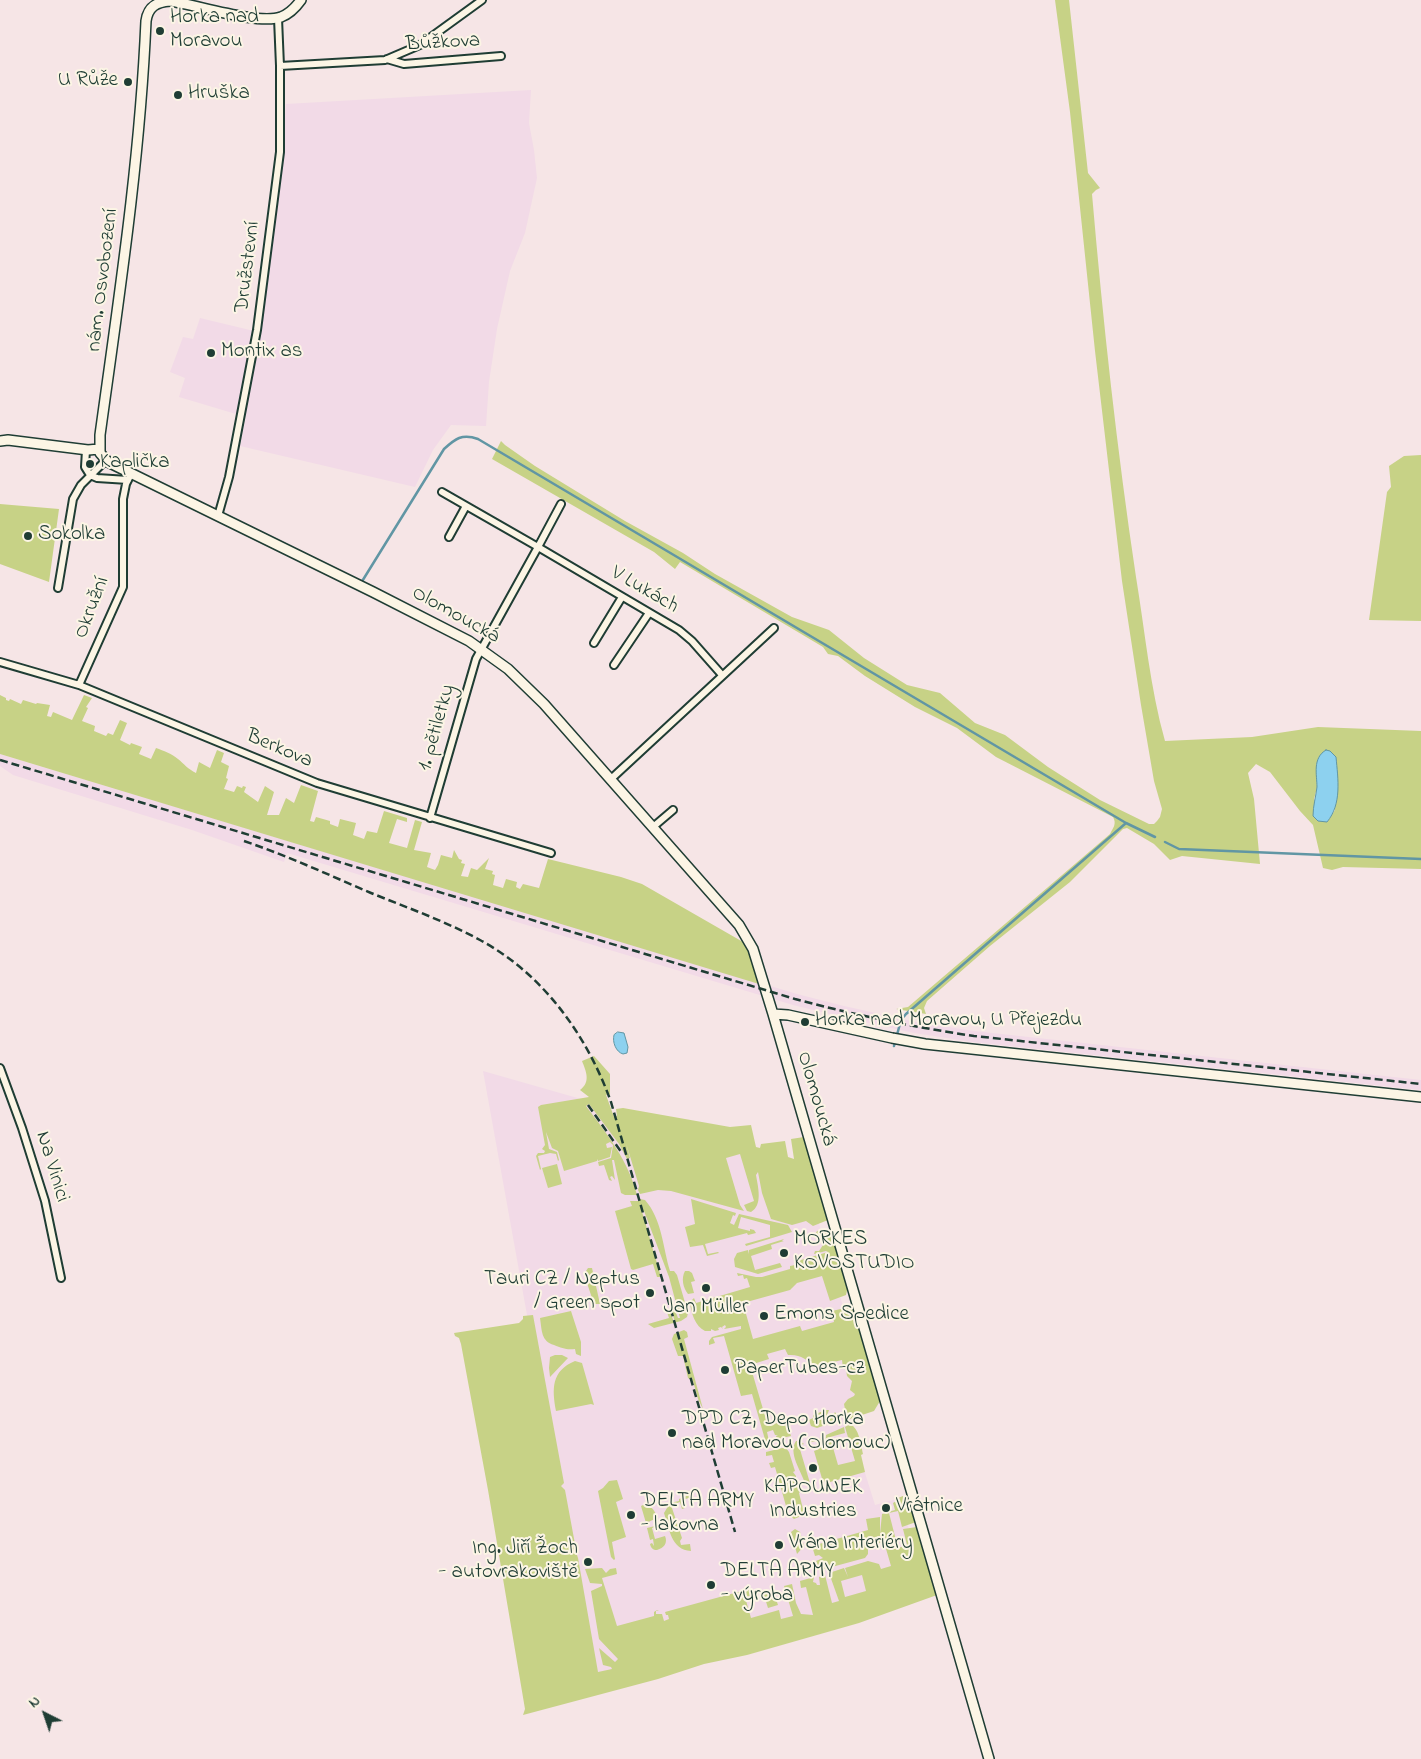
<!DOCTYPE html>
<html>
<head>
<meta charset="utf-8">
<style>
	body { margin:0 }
	#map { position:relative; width:1421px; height:1759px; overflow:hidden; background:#f6e5e6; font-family:"Indie Flower",sans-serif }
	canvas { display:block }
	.north { position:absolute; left:20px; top:1689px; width:50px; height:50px; -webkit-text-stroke:4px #fcf5e5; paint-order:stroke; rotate:319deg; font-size:14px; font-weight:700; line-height:20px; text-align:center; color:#1f3d34 }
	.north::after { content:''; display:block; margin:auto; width:18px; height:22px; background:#1f3d34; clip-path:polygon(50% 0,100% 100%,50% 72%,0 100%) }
</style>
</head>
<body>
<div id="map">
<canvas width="1421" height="1759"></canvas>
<div class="north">N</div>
</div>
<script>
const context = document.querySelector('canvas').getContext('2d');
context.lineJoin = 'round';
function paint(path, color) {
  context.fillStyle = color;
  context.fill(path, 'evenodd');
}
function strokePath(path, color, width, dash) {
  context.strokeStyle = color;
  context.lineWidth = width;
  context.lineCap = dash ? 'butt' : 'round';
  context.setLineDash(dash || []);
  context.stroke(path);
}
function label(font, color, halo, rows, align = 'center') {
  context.font = font + ' "Indie Flower",sans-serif';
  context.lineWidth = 4;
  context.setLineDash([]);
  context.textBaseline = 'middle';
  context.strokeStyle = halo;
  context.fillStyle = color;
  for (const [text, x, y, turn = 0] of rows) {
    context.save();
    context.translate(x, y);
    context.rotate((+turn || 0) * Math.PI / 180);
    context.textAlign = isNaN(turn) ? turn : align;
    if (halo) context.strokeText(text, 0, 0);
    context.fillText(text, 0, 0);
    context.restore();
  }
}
paint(new Path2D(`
	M531 90 529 123 534 150 537 178 525 233 510 271 497 329 489 382 486 426 451 425 433 450 415 487 240 446 246 417 179 397 185 378 170 372 183 337 193 339 200 318 254 331 282 159 286 104Z
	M0 754 797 994 844 1006 916 1022 974 1031 1421 1080V1090L973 1042 914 1033 842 1017 793 1005 287 853 284 862 192 830 13 775 0 766Z
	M483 1071 602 1105 607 1119 801 1161 870 1400 847 1407 861 1460 875 1505 900 1498 928 1596 595 1692Z`), '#f2dae7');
paint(new Path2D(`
	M1055 0H1069L1088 173 1100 188 1096 190 1092 194C1103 322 1117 450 1136 577 1145 631 1150 688 1165 741L1252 737 1318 727 1421 731V869L1343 867 1332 870 1323 868 1313 825 1300 811 1270 772 1256 764 1248 773 1254 799 1260 864 1182 856 1170 860 1154 844 1127 828 1123 829 1070 882 990 946 927 1001 924 1008 926 1014 896 1009 908 1007 1110 834C1113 828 1117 824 1113 817L996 757 957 728 915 707 865 676 838 656 828 654 823 647 680 562 675 569 654 552 492 459 501 441 505 445 535 466 625 521 683 553 715 574 792 617 829 630 864 658 907 685 940 693 975 723 1005 735 1048 767 1100 800 1149 824H1154L1157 821 1160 817 1162 809 1154 781 1141 705 1122 581 1095 351 1070 112ZM1317 788 1335 810 1327 822 1314 799Z
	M1421 455V621L1369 620 1387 492 1391 487 1389 466 1404 456Z
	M0 504 59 509 49 582 0 564Z
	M0 695 6 698V700L9 701 10 699 21 704 23 700 36 704 37 703 50 705 47 716 51 717 53 712 72 720 84 695 92 698 86 707 88 708 82 721 95 726 94 731 106 736 108 733 113 735 120 720 127 723 120 740 130 745 131 743 142 747 139 754 151 759 156 748C164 751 171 753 178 759 184 764 188 769 196 773L199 762 210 768 217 750 224 753 221 762 229 766 226 778 228 779 224 789 234 792 237 786 242 788 243 786 246 787 244 792 258 802 265 786 274 792 267 815H279L286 798 294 803 301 785 318 791 310 821 314 822 316 817 330 821V824L338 827 340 819 356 823 353 835 364 839 367 831 377 833 384 811 407 818V822L397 819 389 843 407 848 415 820 422 822 414 850 431 853 427 867 435 870 438 865 441 855 452 858 454 850 459 859 462 860 461 863 465 864 461 876 468 877 471 868 477 870 489 858 485 869 493 871 492 874 495 875 493 885 503 888 506 879 517 882 516 887 520 889 523 884 539 888 548 859 621 877 642 884 743 942 748 949 759 984 0 754Z
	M594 1056 610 1074V1094L606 1095 614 1117 617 1116 616 1109 623 1108 730 1127 751 1125 756 1147 760 1148 761 1144 785 1141 788 1157 794 1159 791 1139 804 1137 828 1220 813 1226 806 1221 792 1225 771 1219 762 1193 758 1172 756 1175C758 1187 763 1205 751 1212L747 1211 744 1205 754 1201 740 1154 726 1158 740 1205 744 1211 671 1191 658 1190 640 1194 638 1190 639 1186 626 1143 630 1158 627 1159 619 1144 589 1104 586 1106C607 1134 628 1160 637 1195H625L621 1193 614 1160H612L615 1180 612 1176 610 1177 612 1181 609 1180 604 1165 599 1166 598 1162 611 1158 613 1145 610 1142 606 1144 607 1148 612 1147 610 1157 598 1161 597 1159V1161L564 1171 558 1151 552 1148 546 1132 549 1149 557 1152 559 1160 558 1161 556 1154 550 1153 538 1156 541 1169 540 1170 536 1156 538 1153H544L545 1151 542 1149 545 1145 538 1107 541 1105 589 1097 580 1090C591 1082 586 1071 582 1061Z
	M557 1164 562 1184 548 1188 542 1168Z
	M640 1199 645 1200C662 1219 663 1248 670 1271H674L677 1275 688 1313 687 1317 681 1321 654 1328 648 1324 669 1318 666 1309 670 1312 674 1322H675L669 1302 671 1300 678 1318H680L669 1277 644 1211 642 1212 643 1215 661 1277H657L653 1264 633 1270 631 1269 615 1211 632 1206 630 1201H640Z
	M691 1199 736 1213 735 1216 733 1215 730 1223 734 1225 739 1214 788 1225 792 1232 746 1246 745 1244 770 1237V1225L741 1217 738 1228 750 1231V1229L754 1230 756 1233 748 1235 747 1233 705 1244 708 1254 718 1252 719 1253 707 1256 703 1245 690 1247 685 1227 695 1224Z
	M828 1229H830L832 1235 848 1286 846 1295 830 1301 822 1276 797 1283 790 1290 743 1303 753 1339 800 1326 802 1331 834 1322 832 1311 849 1307 856 1314 880 1401 874 1411 847 1420 844 1404 848 1399 854 1396 855 1394 850 1390 852 1381 847 1376 846 1368H843L842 1360 816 1366C806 1360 801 1354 788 1355L785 1349 767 1354 769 1359 750 1365 768 1426 786 1420 791 1436 777 1439 776 1436 778 1435H775L773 1430 767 1432 769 1441 766 1443 752 1394 741 1396 724 1336 713 1338 715 1343 709 1345V1341L712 1337 741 1329V1326L724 1329 726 1327 725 1325 722 1327 723 1329 721 1327 718 1328 719 1330 715 1331 711 1329V1331H705C695 1326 691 1313 690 1302L694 1298 696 1303 750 1287 747 1278 744 1279 743 1275 738 1276 737 1273 756 1277H762L790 1269V1266L795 1265 794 1262 828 1252 826 1251 814 1254 815 1251H819L823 1245 815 1235 817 1231Z
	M784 1239 782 1241H784L771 1245 772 1249 751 1256 755 1270 780 1263 782 1267 758 1274 735 1267 734 1259 737 1253 748 1250 749 1254V1250Z
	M588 1268H592L600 1304H594L584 1274Z
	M685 1271H689L692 1273 695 1281 691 1282 694 1293 688 1294C683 1288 681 1278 685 1271Z
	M571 1311 581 1342V1356L576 1354 575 1349C566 1350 562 1348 554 1345 541 1341 542 1331 540 1318Z
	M533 1315 564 1483 561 1486 565 1490 575 1544V1549L578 1558 598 1672 612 1669 611 1667 603 1665 599 1648 615 1662 618 1659 599 1639 591 1591 602 1586V1584L590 1583 585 1569 602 1568 606 1573 610 1569 616 1568 617 1574 602 1578 617 1626 654 1616V1612L657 1610H659L656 1611V1614H662L664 1621 669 1619 668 1615H666L665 1612 749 1589 750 1596 745 1597 751 1618 779 1610 781 1619 793 1616 784 1586 792 1584 796 1603 801 1614 813 1615 806 1587 801 1588 800 1581 814 1577 813 1582 816 1583 817 1585H820L819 1577 825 1575 832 1603 839 1601 829 1573 844 1568 848 1577 845 1568 868 1561 879 1564 881 1569 891 1566 884 1542 878 1543 879 1536 877 1540 868 1547V1554L865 1558 828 1568 824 1569 818 1566 816 1561 823 1558 819 1555 815 1556 812 1546 868 1530 866 1519 880 1517V1534L882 1514 895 1510 893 1503 898 1500V1498L903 1496 908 1500 916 1522 902 1527 898 1511 889 1513 898 1548 907 1545 903 1529 917 1527 937 1595 859 1623 747 1655 704 1664 658 1679 523 1715 525 1709 488 1490 461 1344 459 1338 455 1336 454 1333 519 1323 523 1319V1316ZM862 1575 866 1591 845 1597 841 1581Z
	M684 1330 687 1332 688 1337 684 1339 703 1409 698 1399 693 1381 688 1378 683 1356H678L672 1339 674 1334Z
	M555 1355H562L568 1358 550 1377 549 1368 550 1357Z
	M575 1361 582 1363 594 1405 591 1404 556 1411C552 1389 551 1371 575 1361Z
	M826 1410H829L827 1415H833L835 1412 837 1415 834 1422 817 1428 811 1426 809 1420 813 1418V1415Z
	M850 1424C859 1428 861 1444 863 1454L861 1455 865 1472 830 1482 829 1480 823 1482 814 1451 819 1449 817 1441 811 1442 814 1438 821 1439 823 1443H825L826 1435 844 1427 845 1433 830 1437 838 1465 855 1461 845 1427Z
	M796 1441H800L804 1444 799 1446 810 1483H805C801 1471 788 1453 796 1441Z
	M782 1448H786L789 1452 795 1471 793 1472 796 1476 795 1481 798 1480 801 1491 799 1493 804 1513H802L804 1515 794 1519 791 1516 796 1514 794 1504 786 1506 775 1467 771 1468 769 1463 774 1462 772 1455 766 1456V1452Z
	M617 1480 623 1499 616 1502 626 1537 612 1542 615 1559 614 1560 611 1557 598 1491 603 1488 609 1481Z
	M689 1495 694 1496 683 1500 685 1508 682 1509 680 1502 671 1505 682 1538 680 1541 681 1545 690 1544 691 1551C671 1550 669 1528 664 1513L670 1503 679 1501V1499Z
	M643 1505C650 1506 654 1508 656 1515L655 1519 646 1523 641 1506Z
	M655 1526H658L652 1528 655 1539 665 1536C668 1543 664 1548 657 1550 653 1550 651 1548 650 1544L652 1543 654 1546 653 1539 650 1540 647 1528Z
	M795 1529 800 1532 804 1546 797 1554 791 1532Z
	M773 1589 776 1592 775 1596 778 1605 768 1608 763 1592Z`), '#c7d286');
const water = new Path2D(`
	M1326 750 1330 751 1336 757C1338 779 1342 804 1327 822L1318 821 1313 816C1313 806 1316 796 1317 787 1317 775 1312 758 1326 750Z
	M618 1032 624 1033 628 1047 627 1053 623 1054C616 1052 612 1042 614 1035Z`);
paint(water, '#8dd1ef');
strokePath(water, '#6196a4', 1);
strokePath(new Path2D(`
	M361 583 444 449C455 439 462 433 478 439L1126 823 1155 837
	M1165 842 1179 849 1421 859
	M894 1046 901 1020 906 1014 1126 823`), '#6196a4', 2.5);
const street = new Path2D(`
	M387 59 404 64 501 56
	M280 66 385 60 420 45 482 0
	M86 450 85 467 90 475
	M90 475 97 478 128 480
	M561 504 538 547 679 630 692 641 722 675
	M218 516 229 477 257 330 280 152V66L278 18
	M449 537 466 506
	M58 588 73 499 81 485 105 461
	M594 643 622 597
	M0 662 79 685 317 783 551 853
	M614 665 649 613
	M79 685 123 587V499L126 484 131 474
	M611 779 774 628
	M430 818 476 659 538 547 442 492
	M653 827 673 810
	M0 1068 22 1128 45 1201 61 1278`);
const secondary = new Path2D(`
	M301 0C296 7 289 14 281 17 258 25 197 5 170 1 156 2 148 7 146 21 140 160 119 297 100 435V453L108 462 373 592 469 641 508 669 544 704 739 925 753 949 773 1014 989 1759
	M0 441 8 440 88 450 99 449
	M773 1014 788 1015 892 1038 925 1044 1421 1097`);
strokePath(street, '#1f3d34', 10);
strokePath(secondary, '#1f3d34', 12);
strokePath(street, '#fcf5e5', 6);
strokePath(secondary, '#fcf5e5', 9);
strokePath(new Path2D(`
	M0 760 795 999C855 1015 913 1027 974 1036L1421 1084
	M244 841C288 856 329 875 371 893 408 908 445 921 480 940 543 974 587 1035 611 1102L735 1532
	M588 1105 622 1153`), '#1f3d34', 2.5, [8, 4]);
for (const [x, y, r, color] of [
	[160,31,5,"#1f3d34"],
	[128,82,5,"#1f3d34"],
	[178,95,5,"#1f3d34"],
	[211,353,5,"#1f3d34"],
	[90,464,5,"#1f3d34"],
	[28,536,5,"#1f3d34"],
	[805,1022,5,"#1f3d34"],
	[784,1253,5,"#1f3d34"],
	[706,1288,5,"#1f3d34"],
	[650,1293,5,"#1f3d34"],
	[764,1316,5,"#1f3d34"],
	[725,1370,5,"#1f3d34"],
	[672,1433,5,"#1f3d34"],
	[813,1468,5,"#1f3d34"],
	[886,1508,5,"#1f3d34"],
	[631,1515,5,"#1f3d34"],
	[779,1545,5,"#1f3d34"],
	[588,1562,5,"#1f3d34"],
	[711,1585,5,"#1f3d34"]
]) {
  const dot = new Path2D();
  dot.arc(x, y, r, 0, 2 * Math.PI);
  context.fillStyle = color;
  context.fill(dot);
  strokePath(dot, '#fcf5e5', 2);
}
label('21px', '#1f3d34', '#fcf5e5', [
	["Horka nad",170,19],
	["Moravou",170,43],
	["U Růže",118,82,"right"],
	["Hruška",188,95],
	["Montix as",221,353],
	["Kaplička",100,464],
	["Sokolka",38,536],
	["Horka nad Moravou, U Přejezdu",815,1022],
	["MORKES",794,1241],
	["KOVOSTUDIO",794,1265],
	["Tauri CZ / Neptus",640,1281,"right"],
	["/ Green spot",640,1305,"right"],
	["Jan Müller",706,1309,"center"],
	["Emons Spedice",774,1316],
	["PaperTubes-cz",735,1370],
	["DPD CZ, Depo Horka",682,1421],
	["nad Moravou (Olomouc)",682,1445],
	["KAPOUNEK",813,1489,"center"],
	["Industries",813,1513,"center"],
	["DELTA ARMY",641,1503],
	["- lakovna",641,1527],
	["Vrátnice",896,1508],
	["Vrána Interiéry",789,1545],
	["Ing. Jiří Žoch",578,1550,"right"],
	["- autovrakoviště",578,1574,"right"],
	["DELTA ARMY",721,1573],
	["- výroba",721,1597]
], 'left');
label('21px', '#1f3d34', '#fcf5e5', [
	["Bůžkova",443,44,-3],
	["Družstevní",249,267,-83],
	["nám. Osvobození",104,280,-83],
	["V Lukách",644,591,30],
	["Okružní",93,608,-69],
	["Olomoucká",455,616,29],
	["1. pětiletky",438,728,-74],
	["Berkova",279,750,23],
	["Olomoucká",815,1099,74],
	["Na Vinici",51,1167,73]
]);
</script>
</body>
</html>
